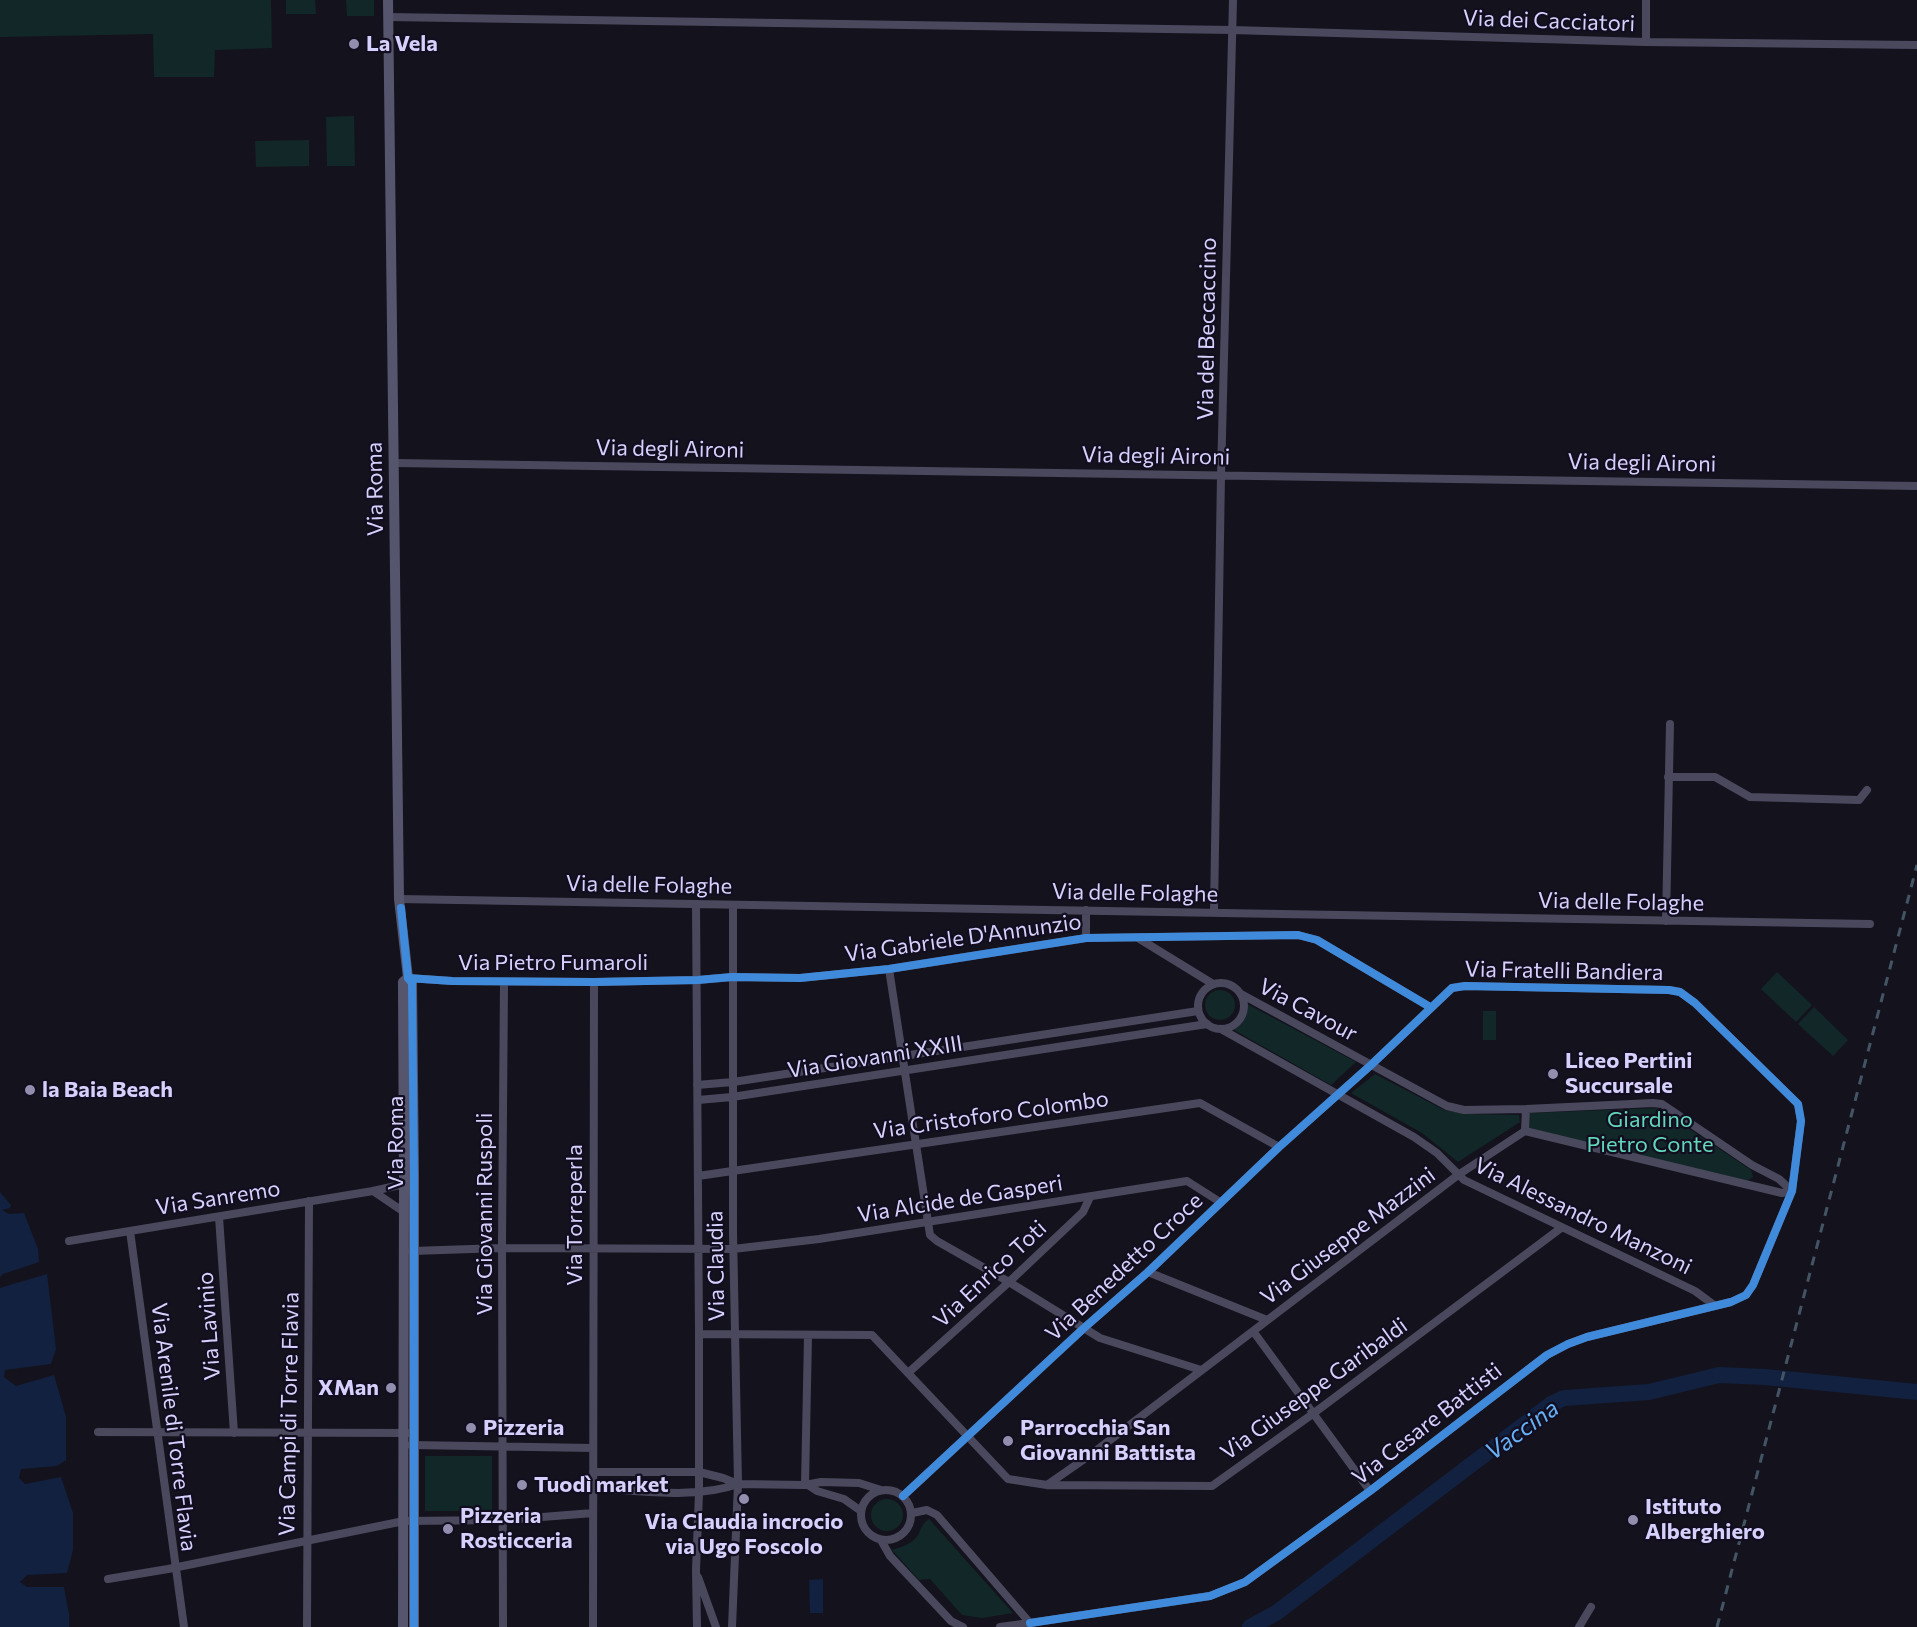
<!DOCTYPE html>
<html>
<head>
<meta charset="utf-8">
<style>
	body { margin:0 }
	canvas { display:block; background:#14121c }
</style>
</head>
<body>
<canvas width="1917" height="1627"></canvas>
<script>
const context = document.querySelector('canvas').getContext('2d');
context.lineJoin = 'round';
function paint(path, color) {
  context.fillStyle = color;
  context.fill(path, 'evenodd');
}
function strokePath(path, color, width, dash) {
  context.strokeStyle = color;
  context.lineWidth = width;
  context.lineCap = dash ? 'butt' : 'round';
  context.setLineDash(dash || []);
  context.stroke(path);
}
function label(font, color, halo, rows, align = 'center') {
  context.font = font + ' Commissioner,sans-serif';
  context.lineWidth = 4.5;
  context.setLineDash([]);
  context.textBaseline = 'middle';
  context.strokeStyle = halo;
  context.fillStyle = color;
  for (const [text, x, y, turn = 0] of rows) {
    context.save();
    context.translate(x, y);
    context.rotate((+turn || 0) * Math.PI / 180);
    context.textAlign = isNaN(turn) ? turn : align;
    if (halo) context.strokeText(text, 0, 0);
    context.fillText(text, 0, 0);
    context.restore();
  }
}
paint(new Path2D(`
	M0 0H271L272 48 215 50 214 77H154L153 34 0 37Z
	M286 0H315L316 14H286Z
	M346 0H374V16H347Z
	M354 116 355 166H327L326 117Z
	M309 140V166L256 167 255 141Z
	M1777 972 1812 1005 1796 1022 1761 989Z
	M1205 1005a15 15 0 1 1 30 0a15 15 0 1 1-30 0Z
	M1247 1004 1356 1062 1331 1085 1234 1030C1244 1023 1249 1015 1247 1004Z
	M1814 1007 1848 1040 1833 1056 1798 1024Z
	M1483 1011H1496V1040H1483Z
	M1375 1074 1444 1110 1469 1114 1519 1115 1520 1122 1458 1162 1422 1133 1351 1093Z
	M1658 1108 1751 1170 1753 1177 1746 1182 1529 1128 1530 1113Z
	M425 1456H492V1511H425Z
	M871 1515a16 16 0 1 1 32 0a16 16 0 1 1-32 0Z
	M929 1519 1013 1613 982 1618 962 1615 930 1579 919 1580 892 1550C902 1547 912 1544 918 1535 922 1528 922 1523 929 1519Z`), '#122727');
paint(new Path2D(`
	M0 1192 11 1205 10 1208 2 1210 9 1214 24 1213 38 1249 39 1262 3 1274 0 1277Z
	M47 1274 56 1349 51 1364 5 1370 4 1377 16 1386 54 1375 66 1417V1460L57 1466 21 1469 19 1478 25 1484 61 1477 73 1513V1550L67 1573 27 1575 20 1582 27 1587H64L69 1614V1627H0V1288Z
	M823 1579V1613H810L809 1580Z`), '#11213f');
strokePath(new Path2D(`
	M1250 1627 1276 1613 1551 1404 1564 1398 1649 1392 1719 1375 1765 1377 1917 1392`), '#11213f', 16);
strokePath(new Path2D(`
	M388 17 1232 30 1646 42 1917 45
	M1646 42V0
	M395 463 1917 486
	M1668 777H1715L1750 797 1859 800 1867 790
	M399 899 1870 924
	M696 904 699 1334V1493L696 1570 697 1627
	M1214 911 1221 475 1233 0
	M1666 921 1670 724
	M1086 938V910
	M1138 938 1213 984
	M889 969 930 1235 937 1241 1009 1282 1100 1338 1201 1370
	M408 978 452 981 594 982 698 980 732 977 800 978 889 969 1086 938 1298 935 1317 940 1430 1007
	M1198 1006a23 23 0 1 1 46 0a23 23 0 1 1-46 0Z
	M1241 994 1447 1106 1464 1110 1526 1109 1653 1103 1662 1104 1752 1165 1779 1179 1792 1191
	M1221 1029 1414 1137 1437 1153 1464 1180 1695 1291 1714 1305
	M697 1085 733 1082 1198 1011
	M698 1100 732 1097 1207 1024
	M1525 1131 1782 1193 1792 1191
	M1525 1131 1526 1109
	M698 1176 1200 1103 1279 1147
	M373 1191 404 1212
	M219 1217 234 1433
	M130 1231 184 1627
	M69 1241 373 1191 400 1185 406 1182
	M412 1251 502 1248 733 1249 819 1239 1187 1181 1220 1202
	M1148 1272 1267 1320
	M1253 1331 1370 1491
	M699 1334 872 1335 1008 1479 1047 1485 1212 1486 1314 1413 1561 1228
	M908 1373 1009 1282 1083 1212 1090 1197
	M98 1432 408 1433
	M411 1445 593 1448
	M593 1472H699L723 1478 738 1484 805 1485 821 1482 859 1483 881 1490
	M805 1485 808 1336
	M808 1485 817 1491 844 1499 861 1511
	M1047 1485 1093 1453 1458 1175 1525 1131
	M593 1488C640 1490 692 1500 738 1484
	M861 1515a25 25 0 1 1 50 0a25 25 0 1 1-50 0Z
	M903 1496 1084 1328 1148 1272 1279 1147 1371 1065 1452 988 1465 986 1669 990 1680 992 1695 1003 1798 1104 1801 1121 1792 1191 1753 1285 1746 1295 1731 1302 1587 1337 1568 1344 1547 1355 1370 1491 1245 1582 1210 1596 1030 1623
	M912 1513 927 1510 937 1515 1030 1623 1000 1627
	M881 1540 890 1556 951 1621 963 1627
	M698 1577 716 1627
	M108 1579 168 1569 404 1521 504 1520 593 1513
	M307 1627 309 1201
	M503 1627 502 1241 504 982
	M593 1627 594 982
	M732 1627 738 1484 733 1232V905
	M1579 1627 1591 1607`), '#4a485d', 8);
strokePath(new Path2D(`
	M388 0 399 899 408 978 412 983 414 1175V1627
	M403 1627 404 1182 403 982 408 978`), '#56556e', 10);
strokePath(new Path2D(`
	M1717 1627 1917 865`), '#435564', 3, [9, 8]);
strokePath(new Path2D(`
	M401 908 408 978 412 983 414 1175V1627
	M408 978 452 981 594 982 698 980 732 977 800 978 889 969 1086 938 1298 935 1317 940 1430 1007
	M903 1496 1084 1328 1148 1272 1279 1147 1371 1065 1452 988 1465 986 1669 990 1680 992 1695 1003 1798 1104 1801 1121 1792 1191 1753 1285 1746 1295 1731 1302 1587 1337 1568 1344 1547 1355 1370 1491 1245 1582 1210 1596 1030 1623`), '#408adc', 8);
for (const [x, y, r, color] of [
	[354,44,6,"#928eae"],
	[1553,1074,6,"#928eae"],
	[30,1090,6,"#928eae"],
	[391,1388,6,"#928eae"],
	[471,1428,6,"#928eae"],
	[1008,1441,6,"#928eae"],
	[522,1485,6,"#928eae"],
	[744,1499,6,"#928eae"],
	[1633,1520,6,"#928eae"],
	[448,1529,6,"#928eae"]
]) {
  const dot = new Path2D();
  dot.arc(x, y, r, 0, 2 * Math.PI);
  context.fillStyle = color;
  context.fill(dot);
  strokePath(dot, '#120e20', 2);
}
label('22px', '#d6d1fc', '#120e20', [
	["Via dei Cacciatori",1549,21,2],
	["Via del Beccaccino",1207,329,-89],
	["Via degli Aironi",670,449,1],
	["Via degli Aironi",1156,456,1],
	["Via degli Aironi",1642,463,1],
	["Via Roma",375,489,-91],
	["Via delle Folaghe",649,885,1],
	["Via delle Folaghe",1135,893,1],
	["Via delle Folaghe",1621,902,1],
	["Via Gabriele D'Annunzio",963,938,-8],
	["Via Pietro Fumaroli",553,963],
	["Via Fratelli Bandiera",1564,971,1],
	["Via Cavour",1308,1010,28],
	["Via Giovanni XXIII",875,1057,-9],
	["Via Cristoforo Colombo",991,1115,-8],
	["Via Roma",396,1143,-90],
	["Via Sanremo",218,1198,-9],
	["Via Alcide de Gasperi",960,1199,-9],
	["Via Giovanni Ruspoli",485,1214,-90],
	["Via Torreperla",575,1215,-90],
	["Via Alessandro Manzoni",1583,1216,26],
	["Via Giuseppe Mazzini",1348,1236,-37],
	["Via Claudia",716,1266,-91],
	["Via Benedetto Croce",1124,1267,-43],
	["Via Enrico Toti",990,1274,-43],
	["Via Lavinio",209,1326,-94],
	["Via Giuseppe Garibaldi",1314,1389,-36],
	["Via Campi di Torre Flavia",289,1414,-89],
	["Via Cesare Battisti",1427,1424,-38],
	["Via Arenile di Torre Flavia",174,1427,83]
]);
label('bold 22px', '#d6d1fc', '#120e20', [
	["La Vela",366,44],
	["Liceo Pertini",1565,1061],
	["Succursale",1565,1086],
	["la Baia Beach",42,1090],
	["XMan",379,1388,"right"],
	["Pizzeria",483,1428],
	["Parrocchia San",1020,1428],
	["Giovanni Battista",1020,1453],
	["Tuodì market",534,1485],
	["Istituto",1645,1507],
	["Alberghiero",1645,1532],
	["Pizzeria",460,1516],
	["Rosticceria",460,1541],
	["Via Claudia incrocio",744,1522,"center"],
	["via Ugo Foscolo",744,1547,"center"]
], 'left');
label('22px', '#62d7bb', '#120e20', [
	["Giardino",1650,1120],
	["Pietro Conte",1650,1145]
]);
label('italic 24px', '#66b1f5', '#120e20', [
	["Vaccina",1522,1430,-36]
]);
</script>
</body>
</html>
